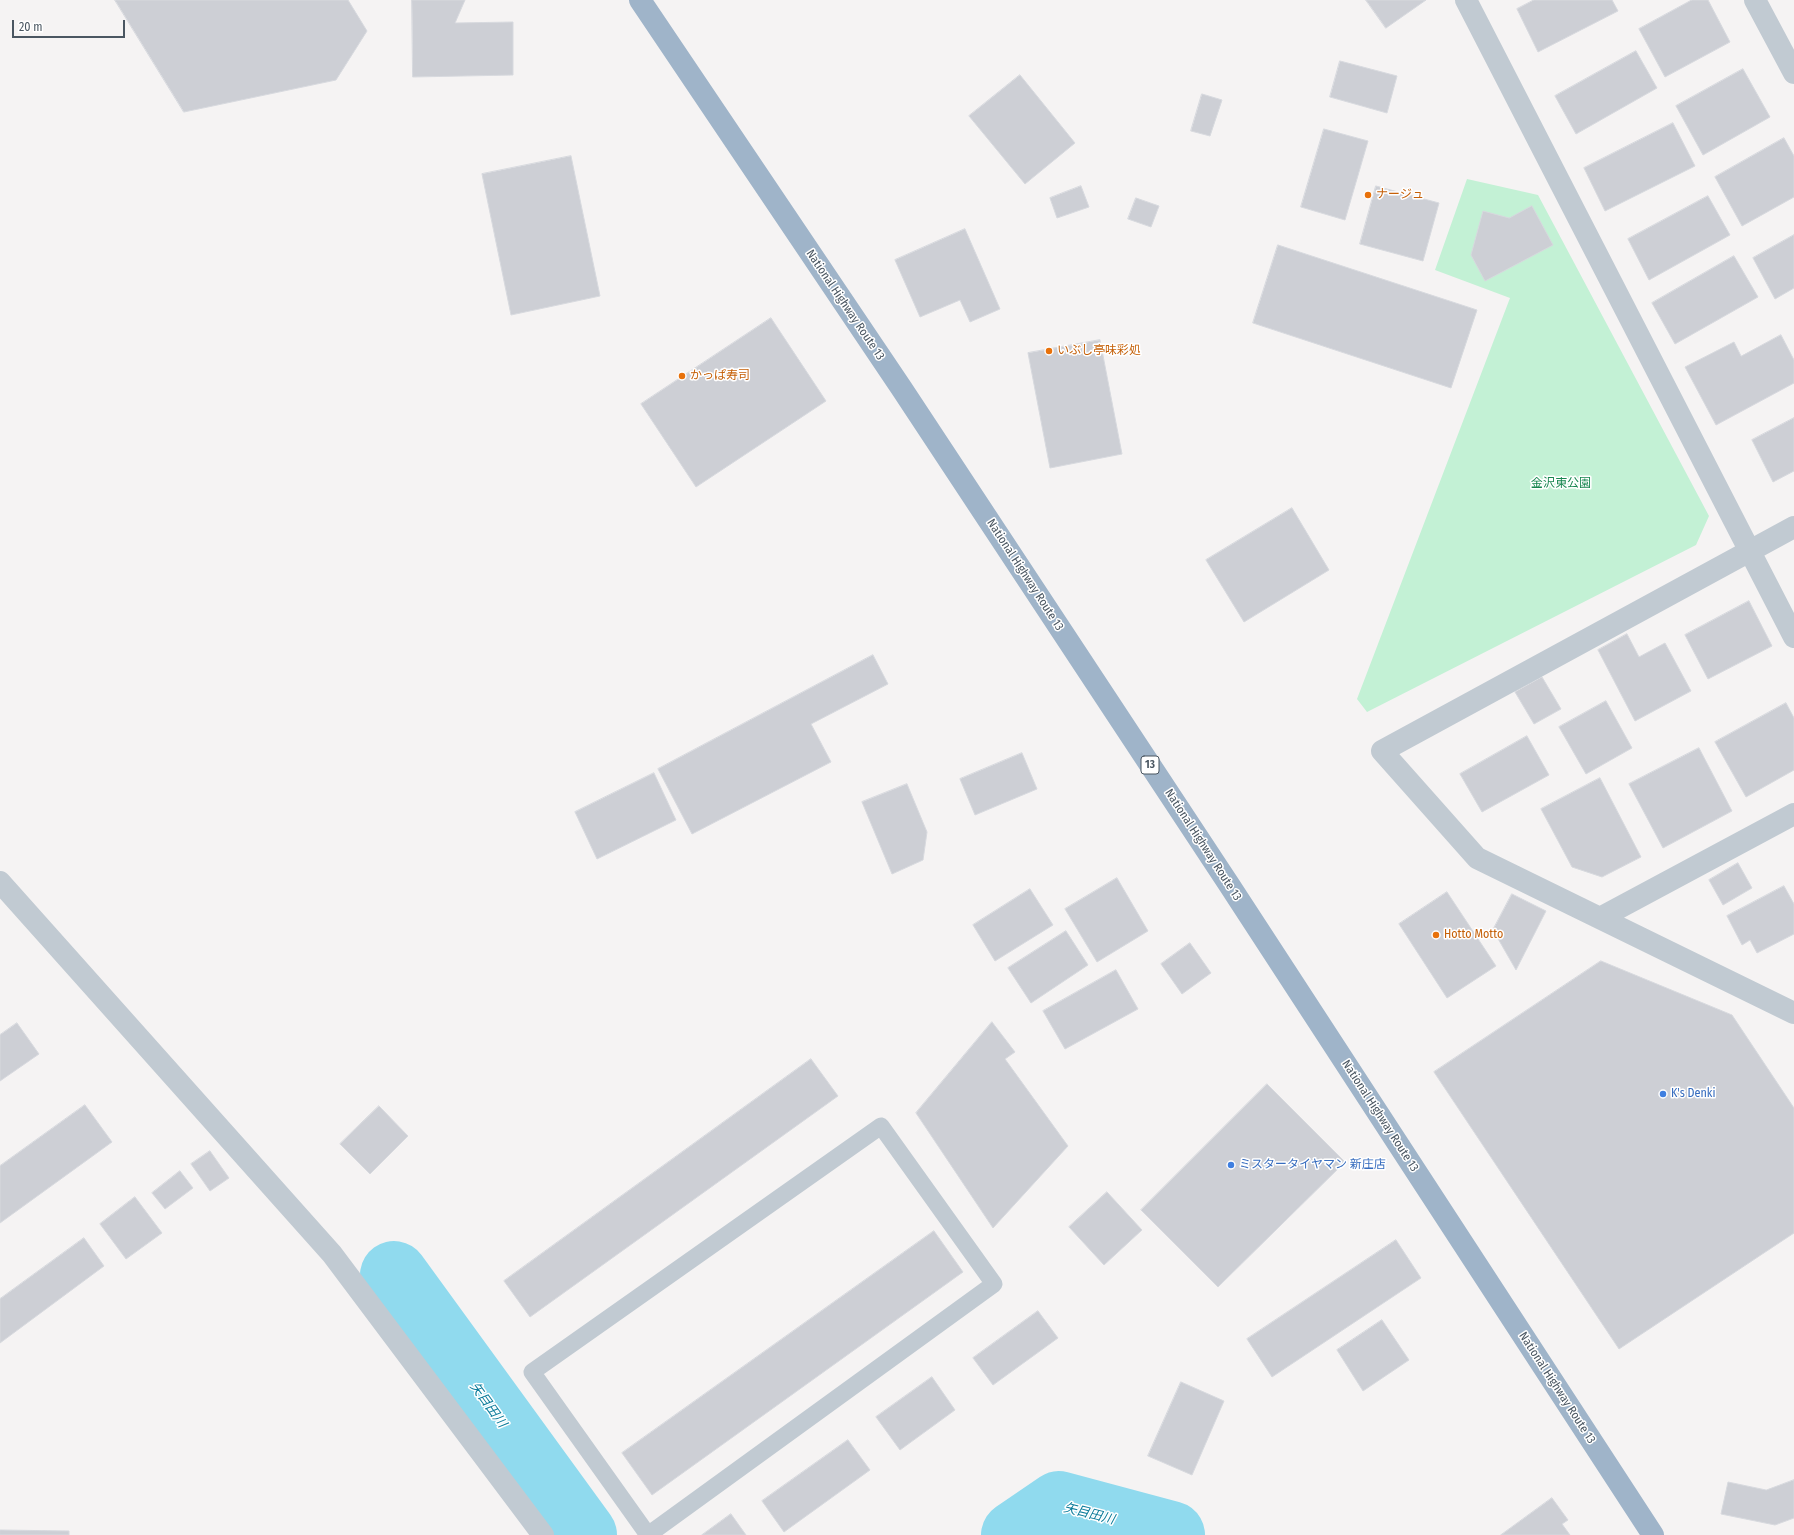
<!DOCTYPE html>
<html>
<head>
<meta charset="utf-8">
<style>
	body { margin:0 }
	#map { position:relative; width:1794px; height:1535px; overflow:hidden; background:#f5f3f3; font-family:"Fira Sans Condensed",sans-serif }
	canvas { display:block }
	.scale { position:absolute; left:12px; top:20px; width:113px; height:18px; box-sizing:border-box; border:2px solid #4a5661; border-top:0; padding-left:5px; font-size:12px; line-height:14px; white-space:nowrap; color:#4a5661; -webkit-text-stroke:3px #fff; paint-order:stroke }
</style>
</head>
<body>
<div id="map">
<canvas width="1794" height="1535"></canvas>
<div class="scale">20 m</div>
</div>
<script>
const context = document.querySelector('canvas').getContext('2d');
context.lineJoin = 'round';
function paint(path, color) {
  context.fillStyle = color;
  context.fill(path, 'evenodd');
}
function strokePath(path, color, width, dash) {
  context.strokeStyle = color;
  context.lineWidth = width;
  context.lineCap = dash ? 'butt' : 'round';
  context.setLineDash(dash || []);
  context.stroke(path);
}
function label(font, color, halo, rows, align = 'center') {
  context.font = font + ' "Fira Sans Condensed","Noto Sans JP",sans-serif';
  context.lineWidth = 3;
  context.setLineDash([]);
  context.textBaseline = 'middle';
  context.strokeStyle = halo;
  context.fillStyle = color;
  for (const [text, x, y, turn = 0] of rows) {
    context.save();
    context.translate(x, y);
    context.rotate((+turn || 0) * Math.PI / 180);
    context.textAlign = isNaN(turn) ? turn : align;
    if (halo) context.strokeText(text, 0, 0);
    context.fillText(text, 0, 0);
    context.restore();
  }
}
paint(new Path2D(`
	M1467 179 1538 195 1709 516 1696 545 1367 712 1357 699 1510 298 1435 270Z`), '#c3f1d5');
strokePath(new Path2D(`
	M394 1275 583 1535
	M1015 1535 1059 1505 1171 1535`), '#90daee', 68);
const building = new Path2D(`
	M115 0H348L367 31 336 80 184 112Z
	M412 0H465L455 23 513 22V75L413 77Z
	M1366 0H1426L1386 28Z
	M1534 0H1612L1618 11 1538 52 1517 9Z
	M1692 0H1708L1730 42 1665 77 1639 29Z
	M1636 51 1657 88 1576 134 1555 96Z
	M1340 61 1397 76 1387 113 1330 97Z
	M1743 69 1770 117 1703 155 1676 106Z
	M1020 75 1075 143 1025 184 969 116Z
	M1202 94 1222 100 1210 136 1191 131Z
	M1673 123 1695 166 1605 211 1584 168Z
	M1324 129 1368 141 1345 220 1301 207Z
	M1784 138 1794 156V197L1742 226 1715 177Z
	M571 156 600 296 511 315 482 174Z
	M1081 186 1089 207 1057 218 1050 198Z
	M1376 186 1439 203 1423 261 1360 244Z
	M1708 196 1730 235 1649 280 1628 239Z
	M1136 198 1159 206 1151 227 1128 219Z
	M1532 206 1553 245 1485 281 1471 255 1483 211 1509 218Z
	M965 229 1000 309 970 322 960 300 920 317 895 260Z
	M1794 235V288L1775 299 1753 258Z
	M1278 245 1477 310 1451 388 1253 323Z
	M1734 256 1758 297 1675 344 1652 303Z
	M771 318 826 401 696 487 641 404Z
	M1781 335 1794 360V383L1716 425 1685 367 1734 342 1741 356Z
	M1100 340 1122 454 1050 468 1028 353Z
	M1794 418V471L1773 482 1752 440Z
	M1292 508 1329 570 1244 622 1206 560Z
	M1749 601 1772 646 1708 679 1685 635Z
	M1627 634 1639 657 1665 643 1691 691 1635 721 1598 650Z
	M873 655 888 684 811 724 831 762 692 834 658 769Z
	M1542 677 1561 709 1534 724 1515 692Z
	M1606 701 1632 748 1586 774 1559 727Z
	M1786 703 1794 718V770L1746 797 1715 742Z
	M1527 736 1549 775 1482 812 1460 774Z
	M1699 748 1732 811 1663 848 1629 784Z
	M1022 753 1037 789 975 815 960 779Z
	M654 773 676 820 597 859 575 812Z
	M1600 778 1641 857 1602 877 1572 867 1541 809Z
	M907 784 927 832 923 860 892 874 862 802Z
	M1738 863 1752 888 1723 905 1709 880Z
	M1117 878 1148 931 1097 962 1065 909Z
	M1784 886 1794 904V934L1757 953 1750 940 1742 945 1727 916Z
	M1030 889 1053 925 995 961 973 925Z
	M1447 892 1496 966 1447 998 1399 924Z
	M1512 894 1546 911 1516 970 1493 930Z
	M1066 931 1088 965 1031 1003 1008 968Z
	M1190 943 1211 973 1182 994 1161 964Z
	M1601 961 1732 1015 1794 1108V1233L1619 1349 1434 1072Z
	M1116 970 1138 1009 1065 1049 1043 1011Z
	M992 1022 1015 1052 1005 1059 1068 1146 993 1228 916 1113Z
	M17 1023 39 1054 0 1081V1035Z
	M811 1059 838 1096 530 1317 504 1281Z
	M1267 1084 1345 1162 1218 1287 1141 1210Z
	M85 1105 112 1142 0 1223V1166Z
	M379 1106 408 1136 370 1174 340 1144Z
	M210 1151 229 1178 210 1191 191 1164Z
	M180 1171 193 1188 165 1209 152 1193Z
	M1107 1192 1142 1230 1104 1265 1069 1227Z
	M135 1197 162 1233 126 1259 100 1224Z
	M934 1231 963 1272 652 1495 622 1453Z
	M84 1238 104 1266 0 1343V1299Z
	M1396 1240 1421 1278 1272 1377 1247 1339Z
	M1038 1311 1058 1338 993 1385 973 1358Z
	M1382 1320 1409 1360 1363 1391 1337 1350Z
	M932 1377 955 1410 900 1450 876 1417Z
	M1181 1382 1224 1401 1192 1475 1148 1456Z
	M848 1440 870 1470 784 1532 762 1501Z
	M1794 1480V1518L1775 1525 1721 1514 1728 1482 1766 1490Z
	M1552 1498 1568 1520 1562 1524 1570 1535H1501Z
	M731 1514 746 1535H702Z
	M0 1530 69 1531V1535H0Z`);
paint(building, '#cdcfd5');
strokePath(building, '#d7d9de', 1);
strokePath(new Path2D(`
	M881 1126 994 1284 648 1535 532 1372Z`), '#c1cad2', 17);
strokePath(new Path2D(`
	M1466 0 1794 637
	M1755 0 1794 73
	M1794 527 1382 751 1477 858 1794 1013
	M0 882 332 1254 543 1535
	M1600 918 1794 814`), '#c1cad2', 22);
strokePath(new Path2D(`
	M640 0 902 389 1228 883 1653 1535`), '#9fb4c9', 22);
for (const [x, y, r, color] of [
	[1368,195,4,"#e8710a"],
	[1049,351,4,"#e8710a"],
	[682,376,4,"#e8710a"],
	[1436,935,4,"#e8710a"],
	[1663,1094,4,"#3f7fe0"],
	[1231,1165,4,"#3f7fe0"]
]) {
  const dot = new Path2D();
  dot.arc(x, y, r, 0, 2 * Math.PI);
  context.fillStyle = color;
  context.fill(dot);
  strokePath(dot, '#fff', 1.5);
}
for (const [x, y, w] of [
	[1150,765,18]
]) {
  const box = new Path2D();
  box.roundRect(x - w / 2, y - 9, w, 18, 3);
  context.fillStyle = '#fff';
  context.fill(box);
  strokePath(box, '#4a5661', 1);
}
label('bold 11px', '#4a5661', null, [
	["13",1150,765]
]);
label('12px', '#c56008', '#fff', [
	["ナージュ",1376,195],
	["いぶし亭味彩処",1057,351],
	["かっぱ寿司",690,376],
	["Hotto Motto",1444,935]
], 'left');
label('12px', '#4a5661', '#fff', [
	["National Highway Route 13",845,305,56],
	["National Highway Route 13",1025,575,57],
	["National Highway Route 13",1203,845,57],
	["National Highway Route 13",1380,1116,57],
	["National Highway Route 13",1557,1388,57]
]);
label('12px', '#17864f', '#fff', [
	["金沢東公園",1561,484]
]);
label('12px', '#366cbe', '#fff', [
	["K's Denki",1671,1094],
	["ミスタータイヤマン 新庄店",1239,1165]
], 'left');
label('italic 13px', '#0c7c9b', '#fff', [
	["矢目田川",488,1405,54],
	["矢目田川",1089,1514,14]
]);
</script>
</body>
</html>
